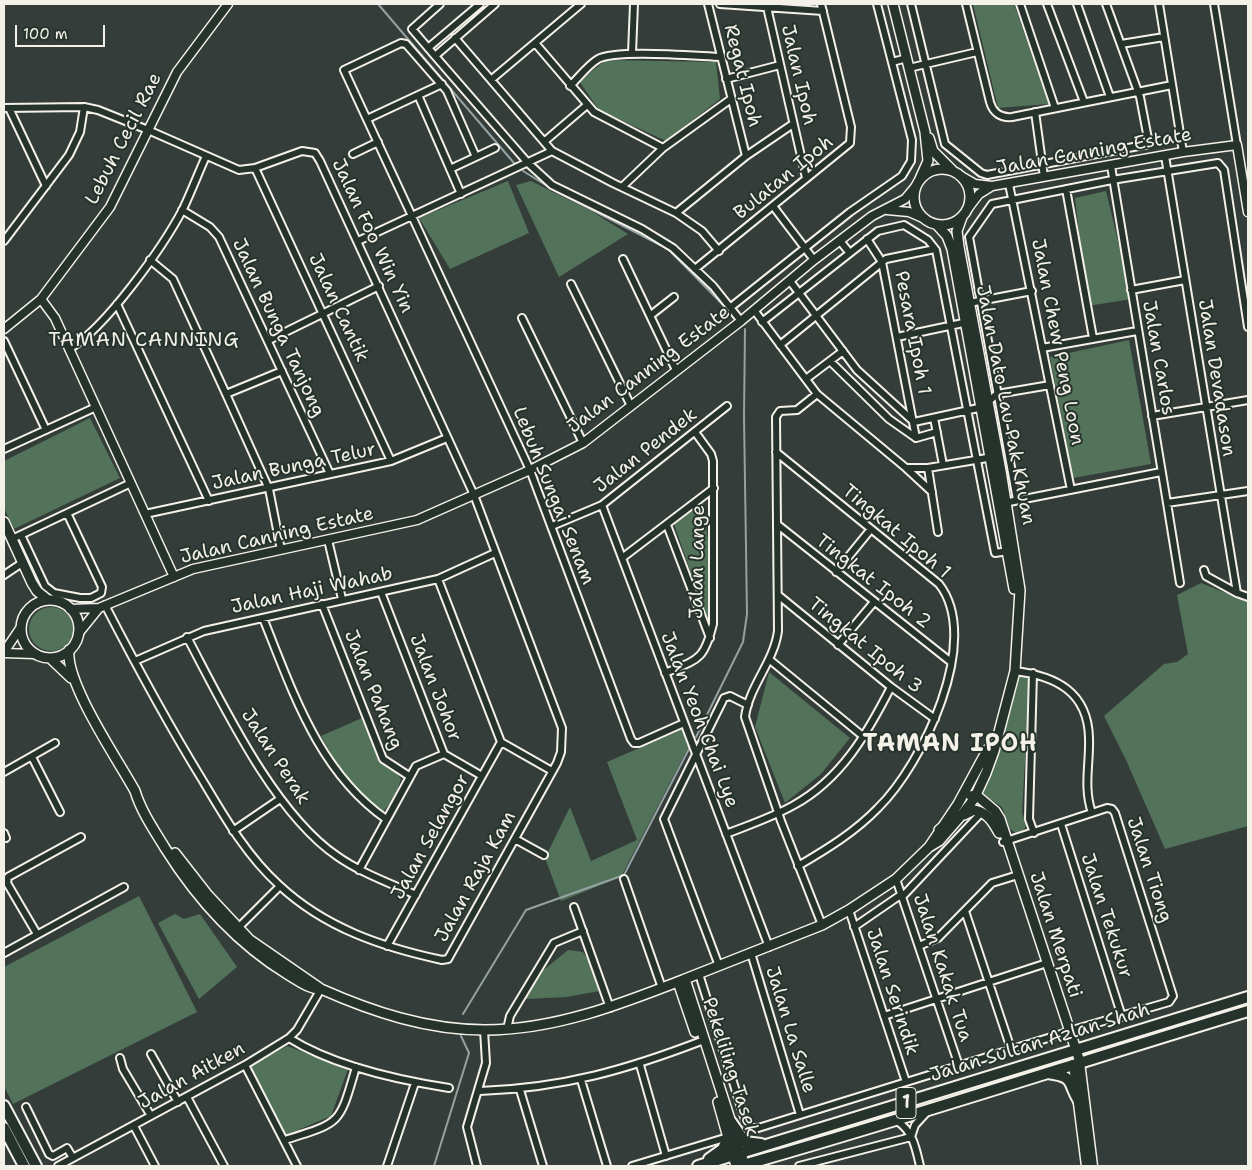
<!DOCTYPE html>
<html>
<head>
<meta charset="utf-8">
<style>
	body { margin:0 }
	#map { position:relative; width:1252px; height:1170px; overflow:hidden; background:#343d3a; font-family:"Shantell Sans",sans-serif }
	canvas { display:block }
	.frame { position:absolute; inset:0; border:5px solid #f4f1e8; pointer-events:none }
	.scale { position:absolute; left:15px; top:25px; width:90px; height:22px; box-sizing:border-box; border:2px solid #f4f1e8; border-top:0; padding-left:6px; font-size:15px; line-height:18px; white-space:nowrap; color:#f4f1e8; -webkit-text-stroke:4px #26332d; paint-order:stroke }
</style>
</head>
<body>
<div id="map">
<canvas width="1252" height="1170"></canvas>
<div class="frame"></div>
<div class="scale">100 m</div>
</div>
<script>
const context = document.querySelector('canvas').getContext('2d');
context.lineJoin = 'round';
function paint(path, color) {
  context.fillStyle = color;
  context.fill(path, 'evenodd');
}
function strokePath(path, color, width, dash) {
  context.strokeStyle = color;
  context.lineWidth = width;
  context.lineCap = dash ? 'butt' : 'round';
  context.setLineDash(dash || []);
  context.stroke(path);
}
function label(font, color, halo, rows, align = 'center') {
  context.font = font + ' "Shantell Sans",sans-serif';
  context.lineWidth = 4;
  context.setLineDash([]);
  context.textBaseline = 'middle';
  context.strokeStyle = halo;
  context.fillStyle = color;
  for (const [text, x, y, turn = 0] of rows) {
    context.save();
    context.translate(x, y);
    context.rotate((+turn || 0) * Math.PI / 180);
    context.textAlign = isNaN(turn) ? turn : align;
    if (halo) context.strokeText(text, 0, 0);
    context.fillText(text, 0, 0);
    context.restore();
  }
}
paint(new Path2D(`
	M973 4H1014L1049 104 998 108Z
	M606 60 716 62 720 99 666 141 599 110 579 81Z
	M508 181 529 233 450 269 419 218Z
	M531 181 591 211 628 234 559 277 516 185Z
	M1106 191 1132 299 1087 306 1075 198Z
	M1129 340 1151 464 1073 478 1050 357Z
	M90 418 120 478 14 529 4 508V461Z
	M703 502 712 572 708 622 674 524Z
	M1201 583 1248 602V826L1165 849 1126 760 1104 716 1164 664 1177 662 1188 654 1177 595Z
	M29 629a22 22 0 1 1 44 0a22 22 0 1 1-44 0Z
	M769 672 850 738 821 774 785 803 755 727Z
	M1019 675H1030L1022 812 1026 825 1024 830 1016 833 1010 829 1002 807 981 793 1000 749Z
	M362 718 383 765 395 771 401 779 395 797 383 812 357 791 342 774 321 736Z
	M683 729 689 746 621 877 561 901 545 858 570 807 591 861 637 840 607 762Z
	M139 896 197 1012 13 1104 4 1086V967Z
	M175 914 184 919 200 914 237 967 199 999 158 923Z
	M568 950 583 952 596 972 600 991 566 997 525 999 540 973Z
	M287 1046 348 1069 331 1116 286 1135 250 1066Z`), '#53725a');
strokePath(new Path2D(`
	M378 4 514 163
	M523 171 557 192 668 249 731 313
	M696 737 743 642 747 614 744 416 745 329
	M463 1014 526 910 624 875 690 747
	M434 1166 469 1053 461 1036`), '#95a1a2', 2);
const minor = new Path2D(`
	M495 4 435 56 528 163 552 185 642 229 673 248 713 286 741 321
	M708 4 746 156
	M720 4 823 11
	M911 4 945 144 981 173 987 175 1149 144 1140 97 1106 4
	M966 4 990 102C993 113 1001 118 1012 117L1172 85
	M1020 4 1055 108
	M1047 4 1084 102
	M1077 4 1110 97
	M1159 4 1183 152
	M1214 4 1237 145
	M767 7 806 178
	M455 38 552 151 613 183 676 213 702 231 719 251
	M535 43 594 112 663 148
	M1121 44 1164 37
	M428 48 480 4
	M632 53 634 4
	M435 56 412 29 440 4
	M892 62 907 58
	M909 68 977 52
	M492 79 581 4
	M726 79 780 65
	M570 86C579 77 588 65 598 59 616 49 695 56 721 57
	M418 95 461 194
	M4 108 84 107 98 110 148 130 239 170 255 168 302 151 315 153 320 161 474 495 562 728 561 752 557 763 448 959 442 960C382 947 325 928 279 885 247 856 225 818 203 781 168 724 136 665 105 605
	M9 108 46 186
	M1035 112 1044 177
	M367 119 442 84
	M545 141 587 105
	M353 154 378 142
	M1165 156 1237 593 1248 597
	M476 157 447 91 406 44 401 43 344 70 530 470 631 739 634 743H639L684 723
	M1111 166 1167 503 1248 491
	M255 168 391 461
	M450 169 495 148
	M1009 184 1071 490
	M622 187 663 148 731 99
	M1066 189 1093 338
	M773 206 814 260
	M182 210 210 227 219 237 330 474
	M676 213 746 156 793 124
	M867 239 882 262 916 438
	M4 241 69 155 80 132 84 107
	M358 241 552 151
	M840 241 849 252
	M623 259 676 370
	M150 260 173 279 226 394 269 489 281 550
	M695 269 850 143 851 127 821 4
	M790 281 857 370 914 422
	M571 284 631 406
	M1131 290 1185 280
	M117 304 209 501
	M969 306V303L1032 291
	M731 307 850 212 902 176 911 161 912 140 877 4
	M754 310 817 394 906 468H928L993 457
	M651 315 674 297
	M522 318 583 443
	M762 322 878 231 904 225 928 240 936 250 995 553 1008 551
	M897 337 968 322
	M269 340 379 286
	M4 341 46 430
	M780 345 886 259 935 249
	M1042 348 1137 331
	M69 349C105 329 163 247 183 209 191 192 198 174 206 156
	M830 361 889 419 916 438 937 432
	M806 379 843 351
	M226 394 282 371
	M817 394 797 410 780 411 776 417 778 631C774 662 749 686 745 717L781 821 822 925
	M987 403 997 394 1050 385
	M1152 416 1248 400
	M934 418 943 465
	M914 422 983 407
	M4 449 96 407
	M776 452 939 584C983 640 922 765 878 808 855 832 827 849 798 866
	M906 468 932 492
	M928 468 938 532
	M1017 500 969 237 992 204 1112 180 1218 163 1224 170 1248 327
	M1004 503 1161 472
	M1167 503 1180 583
	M602 505 769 947
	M145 514 391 461 447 438
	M667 525 710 638
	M778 525 951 662
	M552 526 602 505 727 406
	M21 535 45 586 54 593 80 598H91L101 593 102 587 67 513
	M12 539 131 483
	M328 540 342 599
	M622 558 714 488
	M1204 570 1206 576 1237 593
	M836 572 871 529
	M4 575 19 565
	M438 579 501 742 552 771
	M381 592 444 754 482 776
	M778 595 891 687 935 719
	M322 604 383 759 409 776
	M263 618C293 692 318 771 386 819
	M187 637C223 705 274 813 337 856 361 873 390 883 416 895
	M838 645 874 602
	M770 660 864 737
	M135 661 204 631 438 579 495 553
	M1015 671C1056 676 1088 692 1089 738 1090 764 1083 787 1092 813
	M665 673C699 659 704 660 713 624V461L711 454 695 432
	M1033 673 1029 819 1034 833
	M32 757 60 812
	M4 772 55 743
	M1061 824 1122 1017
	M233 831 280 799
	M4 833 6 838
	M726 834C749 825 773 817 794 805 841 779 867 734 891 687
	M515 839 544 855
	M1003 842 1107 808 1112 809 1115 813 1173 996 1169 1002 1069 1031
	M359 870 416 766 444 754
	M624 879 662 988
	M896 879 959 1066
	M902 897 982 812
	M574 907 610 1008
	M849 910 906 1082
	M965 911 1011 1049
	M854 927 902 894
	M238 928 280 886
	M37 934 7 883 8 877 81 837
	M387 946 501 742
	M919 946 938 938 992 883 1018 875
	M4 953 124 887
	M751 953 800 1115
	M719 966 664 819 724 698 730 696 748 705
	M699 974 745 1120 749 1126 755 1129 1064 1033
	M884 1016 1047 963
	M507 1029 510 1016 554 943 583 931
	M289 1038C332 1065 398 1080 449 1088
	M151 1054 178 1102
	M120 1058 123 1069 151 1116
	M245 1065 297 1166
	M640 1065 666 1156
	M581 1080 607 1166
	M520 1090 543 1166
	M480 1091C563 1088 626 1070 704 1040
	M187 1097 224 1166
	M26 1107 49 1154 53 1156 67 1148 73 1158
	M897 1121C913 1131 916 1149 920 1166
	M134 1126 155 1166
	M911 1137 915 1125 926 1113
	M285 1140C342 1122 339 1125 356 1067
	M58 1166 245 1065 289 1038 297 1030 321 989
	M387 1166 415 1083
	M477 1166 467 1127 486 1063 484 1030
	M632 1166 728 1137
	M799 1166 911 1137`);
const tertiary = new Path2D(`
	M961 176 975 184 992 186
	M887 210 909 212 923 218
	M966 211 979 194 992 186 1183 152 1237 145 1248 212
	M41 299 55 318 174 577
	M4 329 41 299 110 207 177 72 228 4
	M70 609 99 608
	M78 634 99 608 193 569 417 520 530 470 583 443 741 321 814 260 872 216 905 199 915 187
	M4 652 21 627
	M4 653 34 654
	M1080 1062 1093 1166
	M1073 1064 1086 1166`);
const secondary = new Path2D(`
	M893 4 925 132 928 161 919 181
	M929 138 933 151 952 170
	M914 197a28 28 0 1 1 56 0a28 28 0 1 1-56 0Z
	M937 225 947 236 952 249 1014 589
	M4 522 32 583 37 591 48 600
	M21 629a29 29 0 1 1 58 0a29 29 0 1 1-58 0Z
	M69 650C65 683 118 760 135 791 141 811 154 830 165 848 197 899 235 942 287 974 298 980 308 989 321 989 373 1012 427 1030 485 1030 555 1030 621 1004 685 979 731 961 777 943 822 925L849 910 896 879 929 847 939 841 959 818 974 799 986 773 994 751 1015 671 1020 590 1001 471 959 247 957 231 962 217
	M50 658 71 678
	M985 764 988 749
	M971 796 976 795 995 811 1000 819 1080 1062
	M964 815 974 810C987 812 993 822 999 833
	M939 830 954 817
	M929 847 958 804 984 756
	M175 853 207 894 250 940 321 989
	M685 979 745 1166
	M678 982 695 1032
	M718 1102 736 1166`);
const primary = new Path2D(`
	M1048 1073C1076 1077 1067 1082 1079 1101
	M4 1106 36 1166
	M731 1122 745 1142 761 1144
	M4 1128 24 1166
	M709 1159 723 1149 728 1137
	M698 1166 1248 997
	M740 1166C910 1118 1079 1062 1248 1011`);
strokePath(minor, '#f4f1e8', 10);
strokePath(tertiary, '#f4f1e8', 11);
strokePath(secondary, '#f4f1e8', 12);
strokePath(primary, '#f4f1e8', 14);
strokePath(minor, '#26332d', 6);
strokePath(tertiary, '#26332d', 8);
strokePath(secondary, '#26332d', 9);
strokePath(primary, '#26332d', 10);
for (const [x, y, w] of [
	[906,1103,20]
]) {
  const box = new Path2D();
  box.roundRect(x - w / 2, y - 15.5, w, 31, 4);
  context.fillStyle = '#26332d';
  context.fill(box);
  strokePath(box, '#f4f1e8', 1);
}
label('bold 18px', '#f4f1e8', null, [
	["1",906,1103]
]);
label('19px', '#f4f1e8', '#26332d', [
	["Jalan Ipoh",798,75,77],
	["Regat Ipoh",742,76,76],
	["Lebuh Cecil Rae",124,139,-63],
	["Jalan Canning Estate",1094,152,-10],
	["Bulatan Ipoh",784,178,-39],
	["Jalan Foo Win Yin",372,236,65],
	["Jalan Cantik",338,308,65],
	["Jalan Bunga Tanjong",278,328,65],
	["Pesara Ipoh 1",912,333,79],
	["Jalan Chew Peng Loon",1057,342,79],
	["Jalan Carlos",1158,358,80],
	["Jalan Canning Estate",649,370,-37],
	["Jalan Devadason",1216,378,81],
	["Jalan Dato Lau Pak Khuan",1005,405,79],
	["Jalan Pendek",646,451,-38],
	["Jalan Bunga Telur",294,467,-12],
	["Lebuh Sungai Senam",553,496,68],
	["Tingkat Ipoh 1",896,532,40],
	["Jalan Canning Estate",277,536,-13],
	["Jalan Lange",698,562,-89],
	["Tingkat Ipoh 2",873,582,38],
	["Jalan Haji Wahab",312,591,-12],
	["Tingkat Ipoh 3",865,646,39],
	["Jalan Johor",435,688,69],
	["Jalan Pahang",373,690,68],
	["Jalan Yeoh Chai Lye",699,720,69],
	["Jalan Perak",275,757,57],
	["Jalan Selangor",431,837,-61],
	["Jalan Tiong",1149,870,72],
	["Jalan Raja Kam",476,877,-61],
	["Jalan Tekukur",1106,916,72],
	["Jalan Merpati",1055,935,72],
	["Jalan Kakak Tua",942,968,72],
	["Jalan Serindik",892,992,72],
	["Jalan La Salle",790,1030,73],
	["Jalan Sultan Azlan Shah",1040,1043,-17],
	["Pekeliling Tasek",730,1067,72],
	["Jalan Aitken",192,1076,-29]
]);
context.letterSpacing = '1px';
label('20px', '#f4f1e8', '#26332d', [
	["TAMAN CANNING",144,341]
]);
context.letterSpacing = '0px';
context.letterSpacing = '1px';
label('bold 24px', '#f4f1e8', '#26332d', [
	["TAMAN IPOH",950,745]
]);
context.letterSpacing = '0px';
</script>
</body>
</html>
